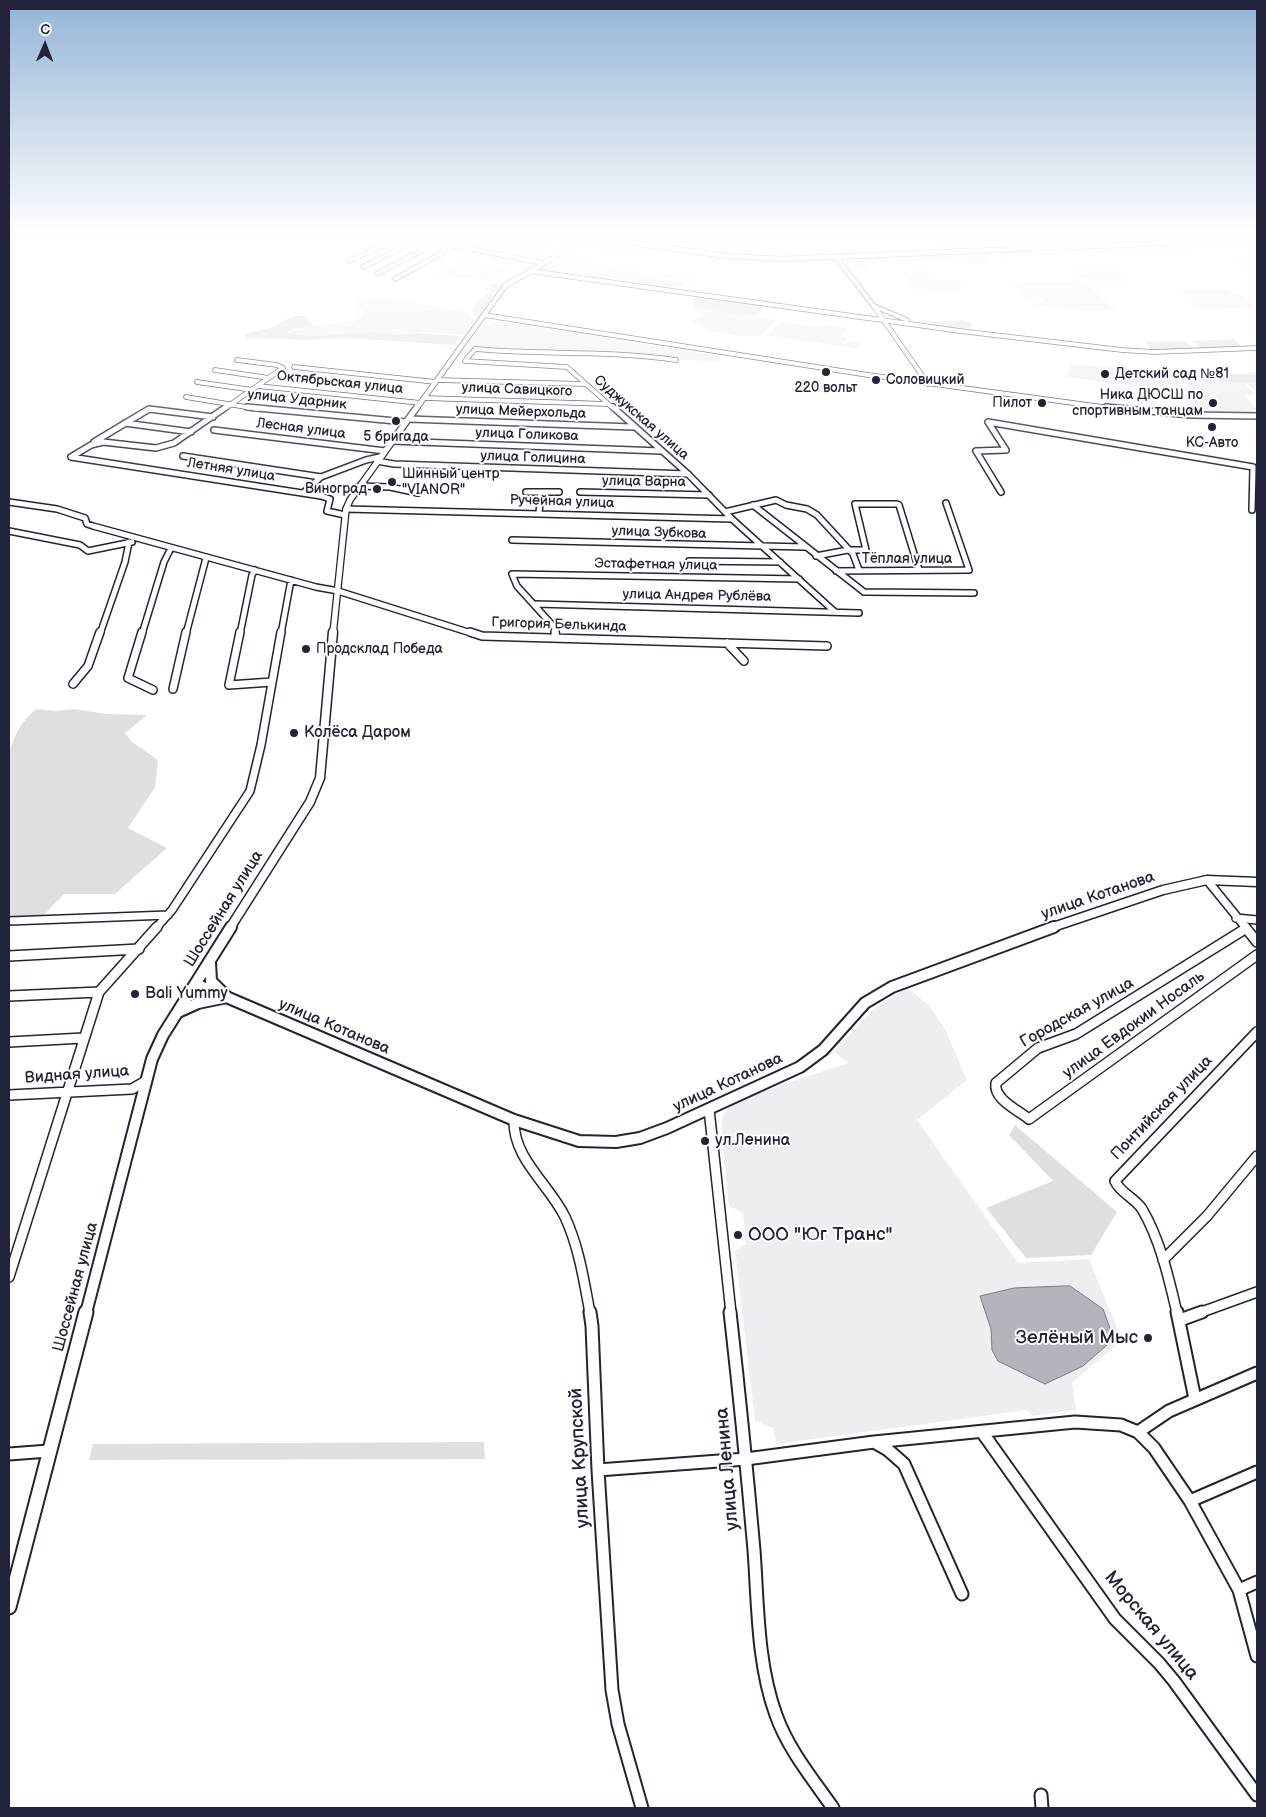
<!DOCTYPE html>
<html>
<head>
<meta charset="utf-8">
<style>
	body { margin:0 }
	#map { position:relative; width:1266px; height:1817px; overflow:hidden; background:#fff; font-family:"Balsamiq Sans",sans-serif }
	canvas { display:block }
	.frame { position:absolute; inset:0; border:10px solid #22223b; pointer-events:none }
	.north { position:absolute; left:20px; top:20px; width:50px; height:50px; -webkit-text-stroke:4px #fff; paint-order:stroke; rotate:1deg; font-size:14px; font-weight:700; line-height:20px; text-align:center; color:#22223b }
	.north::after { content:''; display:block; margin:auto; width:18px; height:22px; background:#22223b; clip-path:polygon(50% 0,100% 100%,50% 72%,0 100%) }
</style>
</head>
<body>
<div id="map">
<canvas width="1266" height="1817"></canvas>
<div class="frame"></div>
<div class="north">С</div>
</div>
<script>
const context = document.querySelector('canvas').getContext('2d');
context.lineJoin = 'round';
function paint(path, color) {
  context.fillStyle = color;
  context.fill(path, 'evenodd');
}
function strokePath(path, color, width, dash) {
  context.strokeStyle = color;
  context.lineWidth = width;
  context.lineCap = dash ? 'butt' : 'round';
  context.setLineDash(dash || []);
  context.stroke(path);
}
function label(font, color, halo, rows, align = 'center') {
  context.font = font + ' "Balsamiq Sans",sans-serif';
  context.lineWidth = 4;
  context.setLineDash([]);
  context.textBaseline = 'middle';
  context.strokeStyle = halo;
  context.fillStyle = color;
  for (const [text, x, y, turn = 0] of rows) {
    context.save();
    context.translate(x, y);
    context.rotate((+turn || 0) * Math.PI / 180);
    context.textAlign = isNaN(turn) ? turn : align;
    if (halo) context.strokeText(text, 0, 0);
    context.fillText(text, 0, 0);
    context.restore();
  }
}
paint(new Path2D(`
	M384 236H565L542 249 547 251 531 262Z
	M676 236H755L750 241 787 257H768L725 251 719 254 658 246Z
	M928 236H1191L1197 240 927 252 923 248 941 247Z
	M1257 258V279L1233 259Z
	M570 259 642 271 639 275 660 277 664 274 693 279 679 289 547 272Z
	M460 261 512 267 490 281 435 274Z
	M1093 264H1111L1132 281 1091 283 1085 278H1079L1069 269 1097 268Z
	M926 270 934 280 956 279 964 289 916 290 901 272Z
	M1084 281 1115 310 1088 311 1036 306 1034 303 1047 302 1043 298 1024 297 1011 283Z
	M1217 289H1228L1233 293H1239L1257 308 1198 309 1174 290Z
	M375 297 469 312 475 322 466 335 422 332 396 335 373 332 316 336 292 333 293 328 355 321 363 313 355 302Z
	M695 307 753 315V317L776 320 760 336H735L710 331 690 322 698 317Z
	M496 321 610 337 611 342 654 345 722 357 718 361 461 353 481 328Z
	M782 322 816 327 821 324 847 328 841 336 847 338 843 343 837 345 847 343 849 341 861 343 856 349 767 335Z
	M1072 364 1139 370 1147 379H1177L1178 385 1135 386 1066 377Z
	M1257 372V393L1246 383H1244L1256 394 1244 395 1257 409V413H1183L1188 391 1184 376Z
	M907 988 929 1005 945 1029 967 1080 917 1120 1018 1263 1089 1259 1122 1340 1072 1383 1076 1410 1032 1416 1027 1410 777 1444 773 1428 755 1421 735 1251 746 1244 743 1213 729 1206 722 1141V1118L728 1108 745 1097 848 1063 834 1051 875 1008Z`), '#eeeef1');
paint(new Path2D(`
	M609 241 646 247 647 251 627 253 597 248Z
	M1210 242 1219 248 1127 252 1120 246Z
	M1111 246 1120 253 1068 255 1065 253 1080 252 1075 248Z
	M1056 249 1063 255 996 257 990 252Z
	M985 252 989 256 982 257 989 263 965 264 954 253Z
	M949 254 955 260 895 262 889 256Z
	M884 257 886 260H871L876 261 878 264H868L870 267 854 268 853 263 847 265 844 261 849 258Z
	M640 278 677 282 683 284C674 291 646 286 636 281Z
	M497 283 500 284 478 320 472 310 480 298H483L488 291 485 290 491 284Z
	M698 296 767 306 755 316 695 307 693 300Z
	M293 316H302L314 325 293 329 286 333 315 336 375 332 395 335 417 333 459 336 455 345 346 338 307 340 247 338 244 334 270 328Z
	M920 320H928L930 322 962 320 972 322 970 328 957 329 922 322Z
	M1234 339 1241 346 1203 349 1191 341Z
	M1185 341 1193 348 1153 350 1145 342Z
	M1220 375H1257V382H1226L1215 378Z
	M36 709 56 711 75 709 106 714 147 715 125 733 132 742 158 760 155 787 128 828 167 848 115 894H64L43 916 9 918V754C14 735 21 722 36 709Z
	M1015 1125 1117 1212 1091 1255 1026 1258 986 1208 1053 1181 1009 1135Z
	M484 1442 485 1459 89 1460 93 1444Z`), '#dfdfe2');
const water = new Path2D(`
	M1070 1286 1103 1309 1114 1339 1083 1366 1045 1384 998 1361 992 1350 991 1329 980 1296 1014 1288Z`);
paint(water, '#b4b4bc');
strokePath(water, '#7a7a88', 1);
const minorFar4 = new Path2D(`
	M403 236 543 263
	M836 257 873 305 928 384
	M349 261 391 242
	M363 267 408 245
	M530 271 960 331 1122 350 1154 352 1257 348
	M378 273 425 249
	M395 279 444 252
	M874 306 907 320
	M484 315 868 375 1117 409
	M294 367 436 382
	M215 370 269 378
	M438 380 584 384
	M197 382 253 390
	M258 386 421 403
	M186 397 258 409
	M424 398 608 404
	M224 409 283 368 277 365 237 360
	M614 409 567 367 465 361 475 349C542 355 609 350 676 360`);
const minorFar3 = new Path2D(`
	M226 407 174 443 156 448 103 442 91 445 71 457 321 496 330 499 327 511 345 515
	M247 407 406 422
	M613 407 688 474 732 519 835 612
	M1106 407 1191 415 1257 416
	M409 419 633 427
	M125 423 191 432
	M214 430 385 451
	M392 441 661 451
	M94 442 149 409 213 417
	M183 456 321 477 366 460 380 457
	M377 461 394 464 688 474
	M360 486 390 487 418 493
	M526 492H559
	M580 492 709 495
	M1001 492 976 451 1006 450 988 422 1253 467 1252 510
	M303 493 321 477
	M9 502 57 509 85 518 87 524 93 526 316 587 338 591 474 634
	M753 505 864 592 974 593
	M346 509 732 519
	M725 512 776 500 786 505 807 509 817 515 853 554 859 570
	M539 513 541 492
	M9 531 80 545 88 551 132 542
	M512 540 805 547
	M816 556 848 550H866L855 504H897L899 505 919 570
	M689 561 780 562
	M836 571 969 570 946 503
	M536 604 859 613
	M100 634 125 562 129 542
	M142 634 164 562 171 548
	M186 634 206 558
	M240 634 252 575 255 570
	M281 634 291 580
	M556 634 555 628 517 586 512 574 799 579`);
const minorFar2 = new Path2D(`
	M142 632 128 678 153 690
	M240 632 229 685 272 682
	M470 632 482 636 827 646
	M555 632 556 637
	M727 643 744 661
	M73 684 88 666 100 632
	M173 689 186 632
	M1207 880 1246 928
	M1236 918 1257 920
	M9 921 168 915
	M156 928 172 910 250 791 261 745 281 632`);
const minorFar1 = new Path2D(`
	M1245 927 1257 942
	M1245 929 1076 1034 1038 1048 996 1083C993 1099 1018 1110 1029 1119L1257 955
	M9 956 139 949
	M9 996 99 992
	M9 1042 83 1038
	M9 1095 132 1089 146 1081
	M709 1109 731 1313
	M514 1120C513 1159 549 1184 565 1217 579 1247 584 1281 590 1313
	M1163 1260 1207 1216 1257 1156
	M9 1277 99 992 157 927
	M1177 1313C1169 1279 1160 1239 1142 1209 1135 1198 1120 1193 1115 1181L1257 1032
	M1199 1313 1257 1292`);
const minor = new Path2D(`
	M590 1312 592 1326 598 1470 612 1690 618 1724 642 1808
	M730 1312C739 1391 747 1470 754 1550 758 1604 757 1663 776 1715 788 1749 812 1778 833 1808
	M1177 1312 1195 1399
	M1180 1320 1202 1312
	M982 1432 1115 1619 1159 1663 1174 1681 1257 1795
	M1138 1432 1169 1411 1257 1373
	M874 1442 888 1450 904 1464 962 1594
	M9 1454 49 1451
	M598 1470 746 1459 874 1442 1075 1422 1121 1425 1138 1432 1154 1448 1190 1501 1239 1590 1257 1656
	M1190 1501 1257 1472
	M1239 1590 1257 1582
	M1041 1795 1042 1808`);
const tertiaryFar4 = new Path2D(`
	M590 237 726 256 782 259 1257 239
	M416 409 505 286 591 236`);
const tertiaryFar3 = new Path2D(`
	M333 634 346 509 350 500 417 407`);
const tertiaryFar2 = new Path2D(`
	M230 928 310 802 320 778 333 632
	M1050 928 1163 890 1207 880 1257 882`);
const tertiaryFar1 = new Path2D(`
	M196 984 514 1120 579 1141 616 1142 640 1138 667 1128 800 1067 823 1050 865 1003 892 987 1054 927
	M178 1012 198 1003 227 997 211 981 210 962
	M86 1313 152 1059 163 1035 231 927`);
const tertiary = new Path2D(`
	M9 1607 86 1312`);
strokePath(minorFar4, '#22223b', 5.5);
strokePath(minorFar3, '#22223b', 8);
strokePath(minorFar2, '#22223b', 10);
strokePath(minorFar1, '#22223b', 12);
strokePath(minor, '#22223b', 15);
strokePath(tertiaryFar4, '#22223b', 6);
strokePath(tertiaryFar3, '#22223b', 8);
strokePath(tertiaryFar2, '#22223b', 11);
strokePath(tertiaryFar1, '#22223b', 14);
strokePath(tertiary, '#22223b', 17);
strokePath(minorFar4, '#fff', 4);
strokePath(minorFar3, '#fff', 5);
strokePath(minorFar2, '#fff', 7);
strokePath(minorFar1, '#fff', 9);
strokePath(minor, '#fff', 11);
strokePath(tertiaryFar4, '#fff', 4.5);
strokePath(tertiaryFar3, '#fff', 5.5);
strokePath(tertiaryFar2, '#fff', 8);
strokePath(tertiaryFar1, '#fff', 10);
strokePath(tertiary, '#fff', 13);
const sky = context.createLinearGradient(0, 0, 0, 491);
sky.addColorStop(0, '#93b4d6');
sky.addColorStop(0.48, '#fff');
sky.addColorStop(1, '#ffffff00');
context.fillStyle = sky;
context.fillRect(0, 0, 1266, 491);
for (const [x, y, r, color] of [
	[826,372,5,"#22223b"],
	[1105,374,5,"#22223b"],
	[876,380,5,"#22223b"],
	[1042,403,5,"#22223b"],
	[1213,403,5,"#22223b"],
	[396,421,5,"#22223b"],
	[1212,427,5,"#22223b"],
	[392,482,5,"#22223b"],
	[377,489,5,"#22223b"],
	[306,649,5,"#22223b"],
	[294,733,5,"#22223b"],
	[135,994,5,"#22223b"],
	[705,1141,5,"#22223b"],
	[738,1235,5,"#22223b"],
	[1148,1338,5,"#22223b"]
]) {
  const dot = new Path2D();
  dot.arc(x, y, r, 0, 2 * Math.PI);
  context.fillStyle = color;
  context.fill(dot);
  strokePath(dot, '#fff', 2);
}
label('14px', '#22223b', '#fff', [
	["Детский сад №81",1115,374],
	["Соловицкий",886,380],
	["220 вольт",826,388,"center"],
	["Ника ДЮСШ по",1203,395,"right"],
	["спортивным танцам",1203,411,"right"],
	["Пилот",1032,403,"right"],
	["5 бригада",396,437,"center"],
	["КС-Авто",1212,443,"center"],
	["Шинный центр",402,474],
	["\"VIANOR\"",402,490],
	["Виноград",367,489,"right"],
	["Продсклад Победа",316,649]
], 'left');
label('14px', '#22223b', '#fff', [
	["Октябрьская улица",340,383,6],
	["улица Савицкого",517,390,2],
	["улица Ударник",297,400,6],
	["улица Мейерхольда",521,412,2],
	["Суджукская улица",641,418,41],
	["Лесная улица",301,429,7],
	["улица Голикова",527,435,2],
	["улица Голицина",533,458,2],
	["Летняя улица",231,470,9],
	["улица Варна",644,482,1],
	["Ручейная улица",562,502,2],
	["улица Зубкова",659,533,2],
	["Тёплая улица",907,559],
	["Эстафетная улица",656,565,1],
	["улица Андрея Рублёва",697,596,1],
	["Григория Белькинда",559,625,2]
]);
label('16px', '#22223b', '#fff', [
	["Колёса Даром",304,733],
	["Bali Yummy",145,994],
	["ул.Ленина",715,1141]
], 'left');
label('16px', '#22223b', '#fff', [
	["улица Котанова",1098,896,-19],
	["Шоссейная улица",224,909,-58],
	["Городская улица",1077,1013,-29],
	["улица Евдокии Носаль",1134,1025,-36],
	["улица Котанова",334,1027,23],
	["Видная улица",77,1075,-4],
	["улица Котанова",728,1083,-25],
	["Понтийская улица",1162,1108,-46],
	["Шоссейная улица",76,1287,-75]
]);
label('19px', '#22223b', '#fff', [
	["ООО \"Юг Транс\"",748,1235],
	["Зелёный Мыс",1138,1338,"right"]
], 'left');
label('19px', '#22223b', '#fff', [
	["улица Крупской",580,1458,-93],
	["улица Ленина",728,1469,-95],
	["Морская улица",1151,1626,50]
]);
</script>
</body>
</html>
